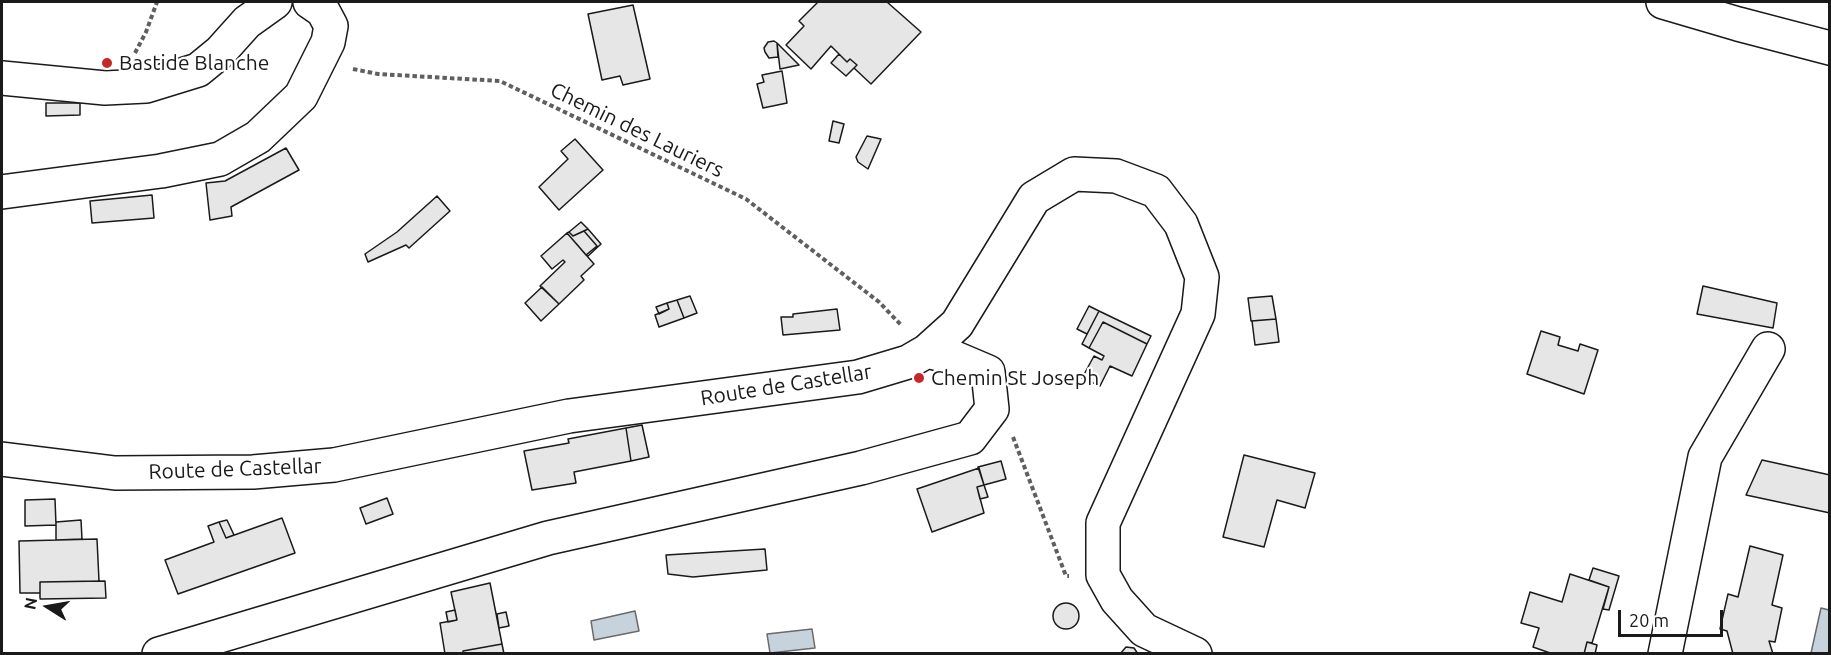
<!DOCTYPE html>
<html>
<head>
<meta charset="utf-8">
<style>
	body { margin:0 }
	#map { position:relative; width:1831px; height:655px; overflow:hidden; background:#fff; font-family:Ubuntu,sans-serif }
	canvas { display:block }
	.frame { position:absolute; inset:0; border:3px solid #1a1a1a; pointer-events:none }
	.north { position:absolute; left:18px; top:577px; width:60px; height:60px; -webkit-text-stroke:4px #fff; paint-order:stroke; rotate:281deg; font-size:16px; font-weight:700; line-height:24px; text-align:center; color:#1a1a1a }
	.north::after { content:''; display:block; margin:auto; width:21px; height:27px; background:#1a1a1a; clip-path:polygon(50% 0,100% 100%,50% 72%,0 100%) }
	.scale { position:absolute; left:1618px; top:610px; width:105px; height:27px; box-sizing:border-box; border:3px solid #1a1a1a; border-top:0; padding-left:8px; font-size:18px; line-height:21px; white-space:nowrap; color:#1a1a1a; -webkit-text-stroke:4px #fff; paint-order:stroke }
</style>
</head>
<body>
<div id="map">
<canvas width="1831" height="655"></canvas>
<div class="frame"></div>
<div class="north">N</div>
<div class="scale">20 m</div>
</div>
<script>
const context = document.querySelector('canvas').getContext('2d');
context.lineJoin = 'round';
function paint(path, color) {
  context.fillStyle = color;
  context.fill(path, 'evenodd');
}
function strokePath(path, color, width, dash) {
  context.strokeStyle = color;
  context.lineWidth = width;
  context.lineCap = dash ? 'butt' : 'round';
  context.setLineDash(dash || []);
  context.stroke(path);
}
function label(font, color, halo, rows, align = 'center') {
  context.font = font + ' Ubuntu,sans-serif';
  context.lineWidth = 4.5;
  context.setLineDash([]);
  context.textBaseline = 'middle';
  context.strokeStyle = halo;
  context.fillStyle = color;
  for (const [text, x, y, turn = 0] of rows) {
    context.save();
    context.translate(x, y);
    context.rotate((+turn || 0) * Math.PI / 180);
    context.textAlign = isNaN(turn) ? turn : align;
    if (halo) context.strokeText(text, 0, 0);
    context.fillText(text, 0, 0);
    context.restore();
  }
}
const water = new Path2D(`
	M1821 608 1829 610V653H1811Z
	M635 611 639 631 594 640 591 621Z
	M812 629 815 648 770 653 767 634Z`);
paint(water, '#c6d2dc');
strokePath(water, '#6a6a6a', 1.5);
const building = new Path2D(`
	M818 2H887L921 32 871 84 854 68 857 65 850 59 847 62 831 46 811 69 786 45 804 26 799 21Z
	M633 5 650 79 623 85 620 76 602 80 588 14Z
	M774 41 777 43 778 57 769 58 765 52 764 48 768 42Z
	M777 43 799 65 780 69Z
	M839 54 847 62 850 59 857 65 846 76 831 63Z
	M782 71 787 103 763 108 757 84 764 82 762 75Z
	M46 103H80V115L46 116Z
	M833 121 844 124 839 143 829 141Z
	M867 136 881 139 868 169 858 162 856 157Z
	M575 139 603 170 559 210 539 187 568 159 561 151Z
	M286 148 299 170 231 207 232 216 210 220 206 183 225 181Z
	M152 195 154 218 92 223 90 201Z
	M437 196 450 211 409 248 406 245 368 262 365 254 397 232Z
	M581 222 588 229 573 236 569 232Z
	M588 229 601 244 588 256 586 255 597 246 584 231Z
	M584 231 597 246 586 255 567 233 569 232 573 236Z
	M567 233 594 264 581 276 584 280 559 304 540 286 565 262 563 260 552 269 541 256Z
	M1703 286 1777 303 1773 328 1697 314Z
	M542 287 559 304 541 321 525 303Z
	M690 296 697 313 684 318 677 300Z
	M1272 296 1276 319 1251 321 1248 298Z
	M677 300 684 318 659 327 655 315 669 309 667 303Z
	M667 303 669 309 659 314 656 307Z
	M1089 306 1099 311 1087 334 1077 329Z
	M837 309 840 330 783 335 781 317H793V314Z
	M1099 311 1151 336 1147 344 1103 322 1089 348 1082 344Z
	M1276 319 1279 342 1255 345 1252 321Z
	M1103 322 1147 344 1132 376 1110 366 1100 386 1082 378 1094 356 1102 360 1104 356 1089 348Z
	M1541 331 1560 337 1558 345 1578 351 1580 344 1598 350 1584 394 1527 374Z
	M642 425 649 457 631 461 626 428Z
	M626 428 631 461 574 472 576 483 532 490 524 451 569 443 568 439Z
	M1244 455 1315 473 1305 508 1277 500 1264 547 1223 537Z
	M1762 460 1830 475V513L1746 495Z
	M1001 461 1006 479 984 485 978 467Z
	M979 468 984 485 977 487 984 513 932 532 917 489Z
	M984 485 988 497 980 499 977 487Z
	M387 498 393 514 366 524 360 508Z
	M55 499 56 525 25 526V500Z
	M282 518 295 553 178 594 165 560 214 542 208 526 219 522 226 538Z
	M81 520 82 539 56 540V522Z
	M227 520 234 535 226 538 219 522Z
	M97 539 99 581 40 582V593H20L19 541Z
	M1750 546 1783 555 1772 605 1782 608 1775 642 1769 641 1773 654H1733L1727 631 1720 629 1728 594 1738 597Z
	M765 549 767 570 693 577 668 574 666 555Z
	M1593 568 1619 576 1609 610 1603 609 1609 587 1589 580Z
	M1570 574 1609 587 1592 643 1587 642 1584 654H1553L1533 647 1539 628 1521 623 1530 592 1562 602Z
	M105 581 106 598 40 599V582Z
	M490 583 502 644 463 651V654H445L440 623 457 620 451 592Z
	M1053 616a13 13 0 1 1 26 0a13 13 0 1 1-26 0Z
	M455 610 457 620 448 622 446 612Z
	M506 612 509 626 499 628 497 614Z
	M1587 642 1597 645 1595 654H1584Z
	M502 644 504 654H463V651Z
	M1126 647 1134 648 1138 654H1120Z`);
paint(building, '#e6e6e6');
strokePath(building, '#1a1a1a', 1.5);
const minor = new Path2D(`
	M1663 2 1738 24 1830 48
	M2 78 105 88 146 86 198 70 220 52 247 22 275 2
	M2 192 161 171 220 159 258 137 301 96 328 42 331 26 323 11 310 2
	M2 459 115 473 253 472 334 465 569 416 858 377 908 362 927 351 957 324 1034 198 1074 174 1116 176 1156 191 1181 224 1202 277 1198 314 1103 523V575L1117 600 1144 630 1195 654
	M159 654 548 538 861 468 970 438 992 409 988 372 955 358 927 351
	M1665 654 1705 457 1768 349`);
strokePath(minor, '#1a1a1a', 36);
strokePath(new Path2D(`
	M135 53 146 32 157 2
	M353 69 378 74 500 81 746 199 879 302 902 326
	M1013 437 1066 576H1069`), '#5f5f5f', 4, [4.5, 3]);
strokePath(minor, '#fff', 33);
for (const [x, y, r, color] of [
	[107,63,6,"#c62828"],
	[919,378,6,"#c62828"]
]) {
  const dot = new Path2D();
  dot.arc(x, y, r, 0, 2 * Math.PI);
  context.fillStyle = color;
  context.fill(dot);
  strokePath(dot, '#fff', 2);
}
label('21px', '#1a1a1a', '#fff', [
	["Bastide Blanche",119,63],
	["Chemin St Joseph",931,378]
], 'left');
label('21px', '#1a1a1a', '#fff', [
	["Chemin des Lauriers",637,130,26],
	["Route de Castellar",786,385,-9],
	["Route de Castellar",235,469,-2]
]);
</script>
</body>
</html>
